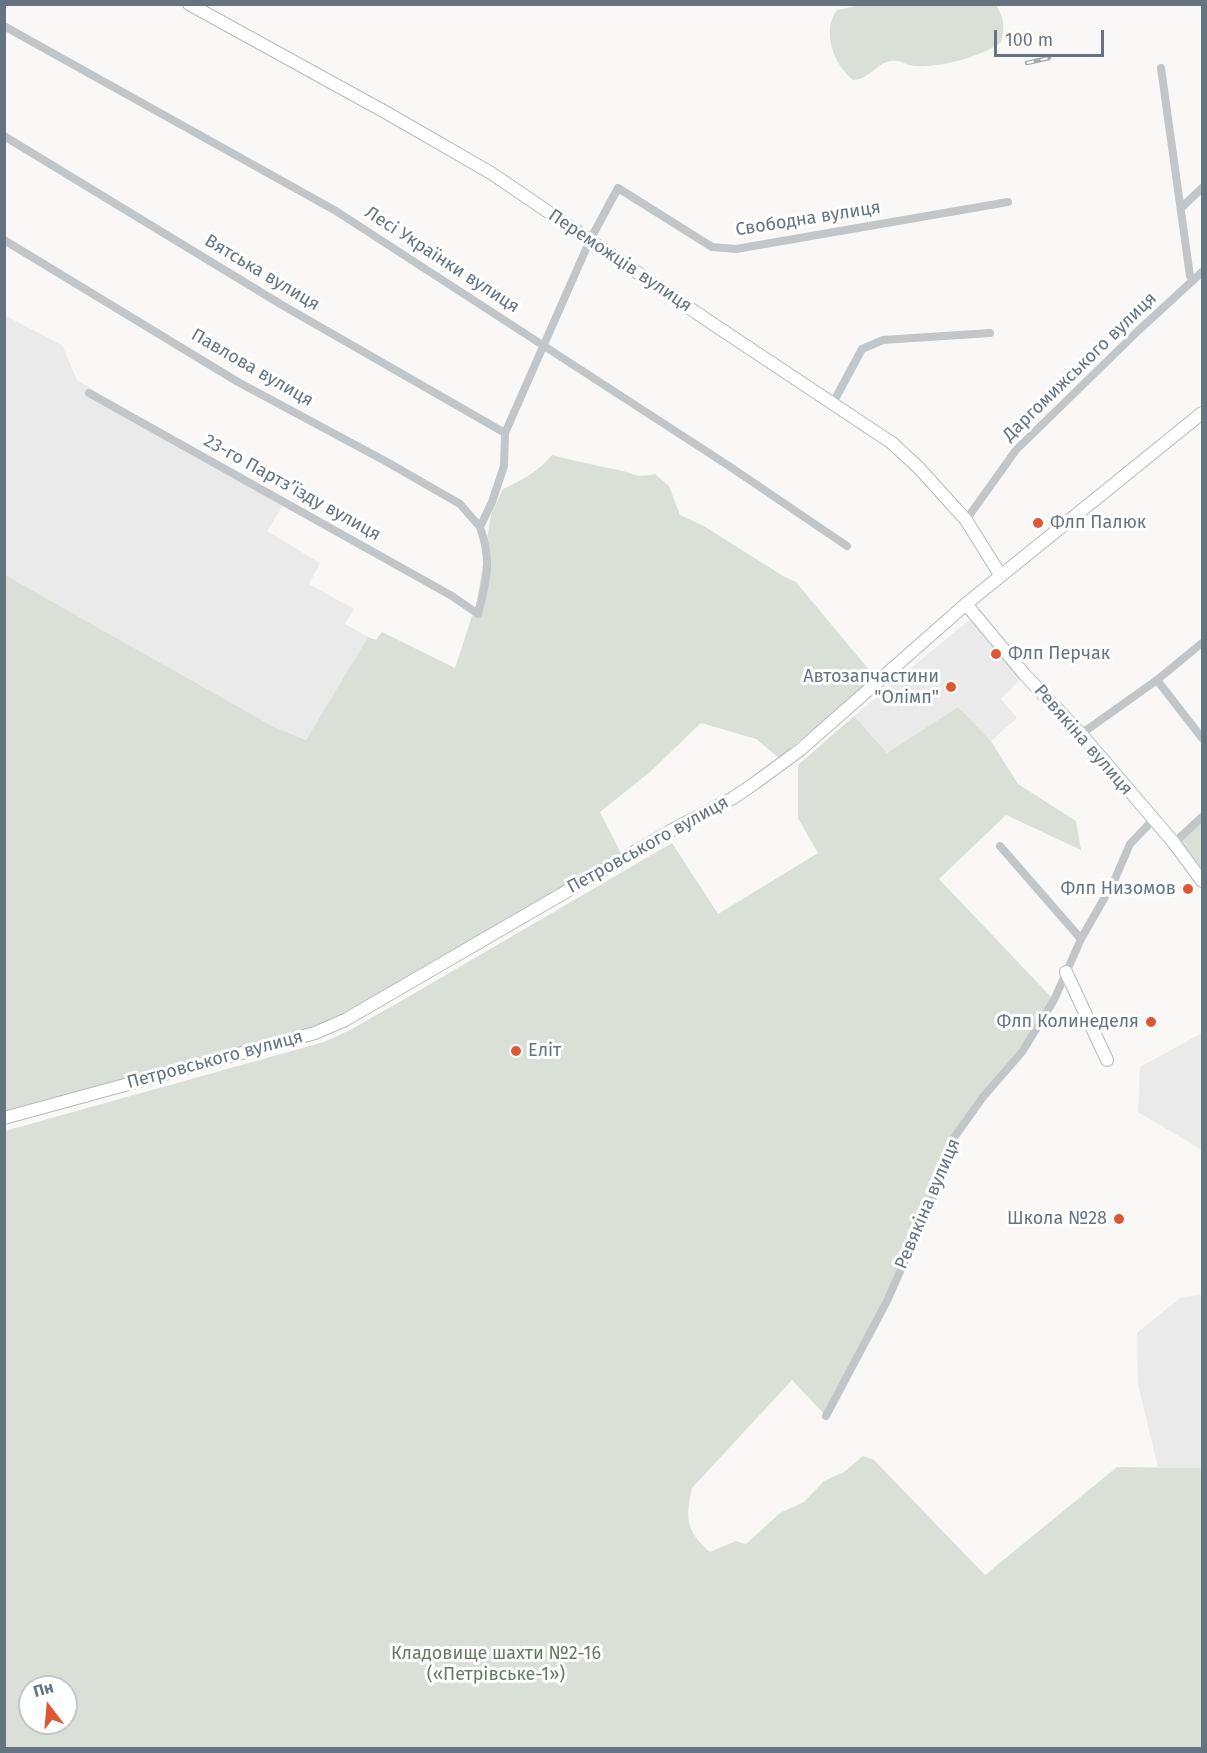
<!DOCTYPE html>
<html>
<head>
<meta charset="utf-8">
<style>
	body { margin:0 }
	#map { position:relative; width:1207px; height:1753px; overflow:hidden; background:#f9f8f6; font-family:"Fira Sans",sans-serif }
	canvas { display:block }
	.frame { position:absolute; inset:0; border:6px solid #657480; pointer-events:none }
	.north { position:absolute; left:18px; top:1675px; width:60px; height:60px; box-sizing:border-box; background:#fff; border:2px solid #c1c7cc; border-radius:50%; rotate:344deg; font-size:16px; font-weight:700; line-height:24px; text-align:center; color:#657480 }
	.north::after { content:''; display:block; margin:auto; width:21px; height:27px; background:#dd5732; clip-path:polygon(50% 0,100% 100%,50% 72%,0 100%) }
	.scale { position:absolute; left:994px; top:30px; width:110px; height:27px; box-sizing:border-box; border:3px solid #657480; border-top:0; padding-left:8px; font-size:18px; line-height:21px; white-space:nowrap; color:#657480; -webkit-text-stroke:4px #fff; paint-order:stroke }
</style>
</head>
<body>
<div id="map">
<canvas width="1207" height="1753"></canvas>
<div class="frame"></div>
<div class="north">Пн</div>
<div class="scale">100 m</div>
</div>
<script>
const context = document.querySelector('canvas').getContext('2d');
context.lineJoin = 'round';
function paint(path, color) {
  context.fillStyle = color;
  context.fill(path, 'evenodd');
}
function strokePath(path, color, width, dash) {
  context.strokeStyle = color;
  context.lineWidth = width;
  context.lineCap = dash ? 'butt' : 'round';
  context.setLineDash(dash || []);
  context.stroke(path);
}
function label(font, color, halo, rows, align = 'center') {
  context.font = font + ' "Fira Sans",sans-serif';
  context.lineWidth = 6;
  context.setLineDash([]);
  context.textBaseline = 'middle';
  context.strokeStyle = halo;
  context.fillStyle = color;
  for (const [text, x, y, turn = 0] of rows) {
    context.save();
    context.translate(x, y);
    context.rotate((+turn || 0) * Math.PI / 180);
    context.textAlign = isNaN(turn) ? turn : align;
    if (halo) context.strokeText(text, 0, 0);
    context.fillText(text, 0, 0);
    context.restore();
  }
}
paint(new Path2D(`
	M4 315 62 345 77 380 194 453 285 502 267 531 320 563 309 584 354 609 345 624 368 637 306 740 274 727 5 575Z
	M975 615 1025 675 1001 699 1017 718 991 741 958 707 887 753 854 716Z
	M1202 1033V1150L1138 1112 1140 1067Z
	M1202 1295V1468L1158 1467 1138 1385 1137 1333 1181 1297Z`), '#e9eae9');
paint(new Path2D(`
	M865 4 996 5C1004 18 1005 27 1001 42 985 56 938 68 917 66 907 66 900 59 890 61 876 64 868 80 853 80 834 65 821 31 837 10Z
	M552 455C574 461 596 465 618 470 637 474 634 478 655 474L669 486 680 515 704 526 783 576 796 582 875 677 779 758 756 739 701 723 650 772 600 812 621 853 342 1014 309 1029 5 1112V575L274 727 306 740 368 637 376 640 382 632 455 668 477 601 491 514 503 489C522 480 538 472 552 455Z
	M958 707 991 741 1018 784 1076 821 1081 850 1006 815 939 879 1054 1000 1022 1052 953 1139 918 1232 826 1416 792 1380 692 1488C685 1519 686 1531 710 1552L736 1541 746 1544 780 1513 804 1502 824 1481 844 1472 863 1456 874 1460 985 1575 1117 1467 1202 1468V1748H5V1131L324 1042 350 1030 401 1001 672 843 718 914 818 853 798 818V765L854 716 887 753ZM30 1687H66V1723H30Z
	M1202 817V872L1174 843Z`), '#dadfd7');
const secondary = new Path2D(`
	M189 4 387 113 491 173 713 324 892 443 918 467 966 520 1001 576
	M966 604 1025 675 1081 734 1174 843 1202 881
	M1066 972 1107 1060
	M4 1118 315 1033 345 1020 674 829 733 798 755 783 800 750 966 604 1202 413`);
strokePath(secondary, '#b4babe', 14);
strokePath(new Path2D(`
	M4 26 336 211 729 466 847 546
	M1161 68 1190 276 1193 281
	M4 136 282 305 505 433
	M1181 208 1202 188
	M4 240 238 382 387 462 460 504 480 527
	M89 393 452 596 478 614C487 579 492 561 480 527L492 502 504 466 505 433 590 240 618 188 712 247 736 249 1008 202
	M833 403 862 349 883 340 990 333
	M966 520 1016 450 1139 330 1202 272
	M1157 680 1202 738
	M1081 734 1157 680 1202 643
	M1174 843 1202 817
	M1000 846 1081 939
	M826 1416 887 1301 934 1195 953 1139 983 1097 1022 1052 1054 1000 1081 939 1114 881 1130 844 1153 820`), '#c2c6c9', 8);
strokePath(secondary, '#fff', 12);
const rail = new Path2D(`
	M1027 63 1049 58`);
strokePath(rail, '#a3aaaf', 4.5);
strokePath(rail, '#fff', 2, [7]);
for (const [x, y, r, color] of [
	[1038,523,6,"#dd5732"],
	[996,654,6,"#dd5732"],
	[951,687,6,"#dd5732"],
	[1188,889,6,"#dd5732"],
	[1151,1022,6,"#dd5732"],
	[516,1051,6,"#dd5732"],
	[1119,1219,6,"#dd5732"]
]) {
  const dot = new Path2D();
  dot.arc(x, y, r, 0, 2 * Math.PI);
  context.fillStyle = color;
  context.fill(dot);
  strokePath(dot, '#fff', 2);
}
label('18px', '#657480', '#fff', [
	["Свободна вулиця",808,219,-9],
	["Лесі Українки вулиця",442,260,33],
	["Переможців вулиця",620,261,34],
	["Вятська вулиця",262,273,31],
	["Даргомижського вулиця",1080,367,-44],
	["Павлова вулиця",252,368,30],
	["23-го Партз’їзду вулиця",292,488,29],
	["Ревякіна вулиця",1083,740,49],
	["Петровського вулиця",648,845,-29],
	["Петровського вулиця",215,1060,-15],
	["Ревякіна вулиця",928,1204,-67]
]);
label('18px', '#657480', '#fff', [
	["Флп Палюк",1050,523,"left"],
	["Флп Перчак",1008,654,"left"],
	["Автозапчастини",939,677],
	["\"Олімп\"",939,698],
	["Флп Низомов",1176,889],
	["Флп Колинеделя",1139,1022],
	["Еліт",528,1051,"left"],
	["Школа №28",1107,1219]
], 'right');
label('18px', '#677863', '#fff', [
	["Кладовище шахти №2-16",496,1654],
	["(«Петрівське-1»)",496,1675]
]);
</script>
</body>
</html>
